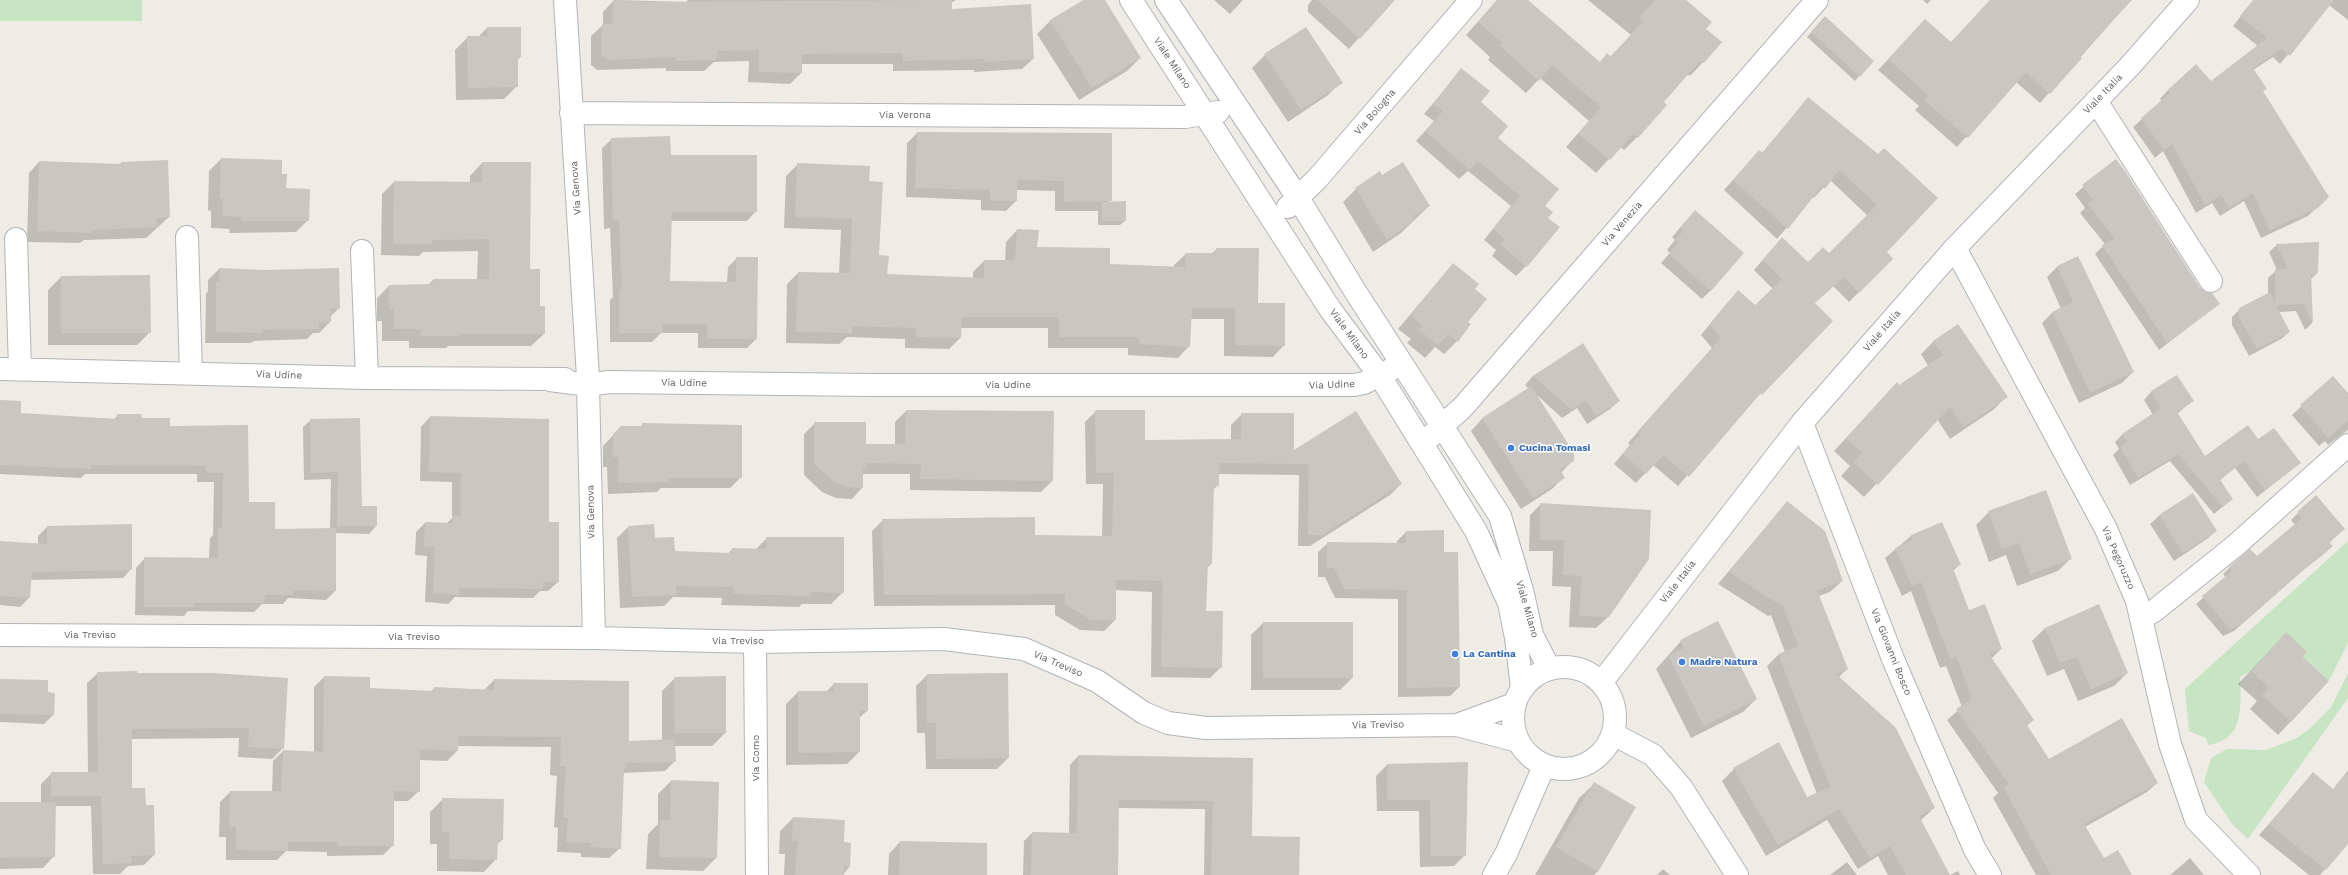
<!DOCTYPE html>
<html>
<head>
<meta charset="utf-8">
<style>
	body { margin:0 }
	canvas { display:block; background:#efece6 }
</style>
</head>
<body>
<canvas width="2348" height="875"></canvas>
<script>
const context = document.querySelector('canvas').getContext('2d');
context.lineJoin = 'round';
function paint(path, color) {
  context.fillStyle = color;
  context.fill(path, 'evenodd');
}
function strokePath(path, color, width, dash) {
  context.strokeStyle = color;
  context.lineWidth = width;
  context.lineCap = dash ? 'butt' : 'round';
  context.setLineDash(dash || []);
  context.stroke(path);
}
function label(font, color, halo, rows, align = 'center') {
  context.font = font + ' "Work Sans",sans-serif';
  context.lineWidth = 3;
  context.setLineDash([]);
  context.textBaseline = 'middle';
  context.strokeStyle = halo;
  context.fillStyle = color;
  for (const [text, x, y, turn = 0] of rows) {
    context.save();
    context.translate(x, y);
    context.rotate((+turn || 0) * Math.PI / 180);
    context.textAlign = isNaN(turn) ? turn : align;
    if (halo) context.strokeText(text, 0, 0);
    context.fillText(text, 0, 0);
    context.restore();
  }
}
paint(new Path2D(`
	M0 0H142V21H0Z
	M2348 541V643L2329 681 2303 657 2307 652 2286 633 2251 671 2240 677C2241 706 2245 740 2208 745L2206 738 2189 731 2185 689Z
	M2348 673V698L2248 839 2233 825 2204 782 2211 758 2227 749 2266 750 2295 739 2308 730 2331 707Z`), '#c8e5c3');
paint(new Path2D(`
	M614 0 686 2 688 0H956L939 10 1033 59 1022 69 974 72V70L893 71V64H801V73L790 84 748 82 749 61 714 62 704 71H666V68L597 70 591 65V36L603 25V12Z
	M1085 0H1104L1140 58 1127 71 1079 100 1037 34 1050 21Z
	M1214 0H1243L1230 14Z
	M1312 0H1385L1359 38 1349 49 1308 12V5Z
	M1497 0H1526L1599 63 1610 57 1631 35 1588 0H1685L1705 29 1721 43 1690 76 1687 74 1663 102 1666 105 1637 137 1624 150 1620 147 1596 173 1566 147 1589 121 1540 78 1526 93 1488 60 1490 57 1466 35Z
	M1923 0H1931L1927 4Z
	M1990 0H2131L2040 103 2016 82 1957 147 1915 110 1919 106 1878 70 1915 31 1951 43Z
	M2254 0H2348V20L2329 5 2280 64 2273 57 2253 70 2317 207 2308 216 2261 238 2244 201 2220 216 2212 203 2196 213 2163 151 2155 158 2133 127 2162 101 2160 99 2168 90 2196 65 2211 82 2258 46 2233 26Z
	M1821 21 1859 76 1855 81 1807 37Z
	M487 28 520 57 517 61V86L504 99 456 100 455 50 468 37H478Z
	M1265 55 1341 82 1328 95 1288 122 1252 68Z
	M1462 69 1496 138 1547 218 1526 266 1516 276 1492 256 1496 250 1484 240 1511 206 1468 171 1459 179 1416 141 1434 121 1424 114Z
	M1808 98 1878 155 1886 252 1892 259 1849 302 1833 286 1814 303 1832 321 1750 404 1678 486 1653 465 1636 483 1614 464 1630 445 1628 443 1712 348 1701 335 1728 302 1738 292 1755 306 1773 289 1754 270 1772 249 1782 239 1808 264 1829 254 1868 216 1830 180 1814 198 1813 197 1777 239 1724 190 1750 161 1762 153Z
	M917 133 1111 134 1109 203 1125 221 1120 225H1098V211H1055V191L1016 190V201L1006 211 981 210V200L906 197 907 143Z
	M612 139 670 156 756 211 747 221H669V282H727L728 267 737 258 756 339 747 348H698V333H661L652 342H610V300L613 297 610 228 604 229 602 148Z
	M221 159 281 175 285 189 308 220 296 232 229 233 230 229 211 228V211L208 210 209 171Z
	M2116 160 2200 288 2219 304 2159 350 2095 254 2105 244 2080 213 2085 208 2075 194Z
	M39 162 119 165 121 163 169 217 146 238 84 240 80 243 27 242 29 173Z
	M482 163 529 270 544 334 531 346H448L446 348H409V341H382V321H377V298L389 286 428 285 433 280H477L478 251 423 252 419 256 381 255 382 194 394 182H470V176Z
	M798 164 868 182 878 256 886 275 973 278V272L984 261H1005L1006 242 1017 230 1036 248 1109 265 1174 268V265L1186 254H1211L1217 249 1257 304 1284 345 1273 357 1224 356V319H1191L1189 346 1178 358 1128 355V348H1048V328H960V338L949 349 905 348V339L847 337 839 344 786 343 787 284 798 273 839 274 841 230 784 228 786 176Z
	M1382 176 1429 206 1401 233 1373 252 1343 202 1356 189Z
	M1686 221 1711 290 1702 299 1661 263 1670 253 1667 250 1675 240 1672 237Z
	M2277 245 2317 273 2310 280 2312 323 2305 330 2296 311 2279 312 2289 332 2281 339 2249 356 2232 325V317L2240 309 2268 294V278L2277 270 2269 252Z
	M2078 257 2133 372 2122 383 2079 403 2042 323 2053 312 2061 309 2047 277 2057 267Z
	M1453 264 1474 289 1467 322 1457 341 1444 354 1435 347 1425 358 1407 343 1411 339 1398 329Z
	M219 269 339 308 330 317V322L319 333H313L307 339 254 341 251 343H205L206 294 208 291V280Z
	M61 277 150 332 137 345H48V290Z
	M1934 341 2006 397 1993 410 1950 439 1937 419 1864 497 1841 476 1850 466 1834 451 1884 397 1928 366 1921 354Z
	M1582 345 1619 401 1610 409 1587 424 1577 408 1562 418 1537 395 1573 460 1561 473 1564 477 1552 489 1521 509 1471 431 1482 419 1529 389 1525 385 1533 376Z
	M2176 376 2192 401 2177 414 2205 458 2258 441 2300 463 2257 497 2235 468 2220 480 2232 499 2214 514 2170 461 2130 485 2113 455 2119 449 2115 442 2123 434 2153 415 2144 400 2151 392Z
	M2333 377 2348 394V430L2328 445 2325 441 2319 446 2292 415Z
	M0 401 20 414 114 419 118 415 141 419 169 428 247 426 248 503 274 530 330 529 331 479 304 480 303 427 311 420 361 507 376 526 369 534 335 533V591L326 600 288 598 283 604H262L254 612 188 611 184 616 135 615 136 568 145 558 209 559 210 538 213 535 214 482H197V474H85L81 478 0 474Z
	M906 411 1052 481 1041 492 910 490V474H862V488L852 499 836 498 822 492 804 475V434L815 423 865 445H895V422Z
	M1096 411 1144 441 1231 440V425L1242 414 1293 452 1401 484 1390 495 1310 546H1298L1299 475 1218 474V485L1213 490 1211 564 1207 568 1205 612 1221 667 1210 678 1151 677 1152 592 1115 590V620L1104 631 1080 630 1055 615V605L874 606 872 531 883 520 1034 536 1102 537 1103 484H1086L1085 422Z
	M430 417 548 523 558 582 548 591H540L533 598 455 597 448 604 425 602 427 556 415 555 416 532 425 523 446 524 452 518V482L420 481 421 427Z
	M643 424 741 477 730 488H661L657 492 608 494 607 467H603V446L621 427H640Z
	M2192 494 2216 531 2207 539 2174 561 2150 524 2159 516Z
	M1787 502 1842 581 1830 592 1819 596 1847 669 1839 677 1934 808 1921 820 1949 875H1888L1878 856 1858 869 1827 820 1766 856 1722 781 1734 769 1807 799 1817 794 1767 666 1778 655 1785 652 1771 615 1768 616 1718 584Z
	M1541 504 1650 511 1608 617 1596 628 1569 627 1571 587 1552 586 1553 551H1529L1530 515Z
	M1989 512 2071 558 2058 571 2017 586 2006 555 1989 562 1976 525Z
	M2298 513 2344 529 2329 543 2332 546 2325 553 2301 572 2234 631 2223 636 2196 604 2226 578 2223 574 2230 567 2257 558 2295 525 2291 520Z
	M1941 523 1959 565 1953 571 1968 611 2001 649 1991 659 2033 720 2027 726 2049 760 2157 783 2147 792 2085 827 2104 860 2131 875H2036L1993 798 1998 793 1947 720 1962 707 1946 666 1940 668 1911 591 1902 596 1885 558 1911 536Z
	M131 525V569L123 578 30 580 29 598 20 607 0 605V542L38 545V536L47 527Z
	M629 526 674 552 728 554 732 549 755 550 767 538 843 592 831 604H802L799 607 721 605 722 598 673 597 664 606 620 608 617 538Z
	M1406 532 1443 554 1459 687 1450 696 1398 697V599L1335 598 1325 577H1318V552L1328 543 1397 544V541Z
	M1263 623 1352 678 1340 690H1251V635Z
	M2045 628 2127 673 2114 686 2078 701 2064 669 2047 676 2032 641Z
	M1681 641 1756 699 1743 712 1691 738 1656 669Z
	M2273 647 2302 657 2328 681 2278 735 2250 709 2257 701 2238 684Z
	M98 673 213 674 283 748 272 759 238 757 239 738 131 739V789L145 806 154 855 144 865 128 866 120 874H93L91 806H55L54 856 43 868 0 869V803H41V784L52 773H88L87 683Z
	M927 675 1008 758 997 769H926L925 733H917L916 686Z
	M324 677 369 689 431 692 434 688 484 690 494 680 628 682V742L662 740V691L675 678 725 733 712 746H674L675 761 665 771 623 773 620 848 609 858 581 857V853L557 852 558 828 554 827 557 776 550 775 551 747 457 746V751L447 761 419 760V791L408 801H393V845L383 855 327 856V852L286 851 277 860H226V837H219L220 802 230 792H272L273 761 283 751 314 752V687Z
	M0 680 47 693 53 715 44 724 0 722Z
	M834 684 867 711 859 718V752L847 764 786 765V704L798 692H826Z
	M1078 756 1252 759 1251 837 1298 875H1204L1205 809 1118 808 1117 875H1023L1024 841 1032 833 1069 834 1070 765Z
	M1467 763 1465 855 1454 866 1420 867 1419 811H1377L1376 776 1387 765Z
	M2313 774 2332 790H2348V842L2320 875H2309L2259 835Z
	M671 781 718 783 716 858 703 871 646 869 648 834 658 824V794Z
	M1594 784 1598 871 1594 875H1535L1579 798Z
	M443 799 502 840 496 845V859L484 872 437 871V844H430V812Z
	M793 818 843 843 850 866 843 875H784L785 854H779L780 831Z
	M900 842 986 875H888L889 854Z
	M2190 858 2204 875H2170Z
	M1847 862 1857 875H1830Z
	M1663 869 1670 875H1657Z
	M1958 871 1960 875H1950Z`), '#0003');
paint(new Path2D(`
	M613 0 652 2 952 0V9L1031 4 1034 59 984 62V59L903 61V53L802 54V73L759 72V50L717 51 716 60 676 61V57L608 60 601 54 602 24H613Z
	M1083 0H1105L1141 58 1092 88 1050 20Z
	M1317 0H1395L1360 39Z
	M1497 0H1528L1600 62 1607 53 1611 57 1643 21 1639 18 1655 0H1686L1712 22 1706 29 1722 42 1704 63 1700 61 1664 102 1667 105 1638 138 1633 134 1610 160 1578 134 1601 107 1552 65 1539 81 1500 46 1503 43 1478 22Z
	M1990 0H2132L2080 56 2082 58 2050 94 2026 72 1968 138 1924 100 1928 95 1888 59 1925 19 1951 42Z
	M2253 0H2334L2290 56 2282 49 2253 68 2267 89 2263 91 2329 197 2318 208 2270 230 2253 193 2229 208 2221 195 2205 205 2172 144 2164 150 2141 118 2170 93 2168 90 2196 64 2211 81 2267 38 2240 16Z
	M1825 16 1874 61 1860 77 1811 32Z
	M487 27H521V57H518V87L468 88 467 36H487Z
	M1306 27 1343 83 1301 110 1264 54Z
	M1461 68 1490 91 1481 102 1508 126 1498 138 1559 189 1545 206 1553 212 1548 218 1560 227 1527 267 1501 245 1505 239 1493 229 1520 196 1478 161 1470 170 1425 131 1443 111 1433 104Z
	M1808 97 1878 154 1884 148 1938 198 1887 252 1893 259 1859 293 1844 277 1815 303 1833 321 1762 395 1760 394 1689 477 1663 455 1646 474 1623 454 1640 435 1637 432 1721 338 1710 325 1738 290 1755 305 1782 279 1763 260 1782 237 1808 262 1823 247 1829 253 1877 205 1839 170 1825 189 1822 186 1788 229 1733 180 1759 150 1763 153Z
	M917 132 1112 133V201L1064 202V181L1017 180V201H990V190L915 188Z
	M670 136 671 155H757V212H672L670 281 736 282V257H758L757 339H707V324H662L663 333H619V289H622L619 220H613L611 138Z
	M221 158 282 160V174H287L286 188 310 189 309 221H241V217L223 216V199L220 198Z
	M2116 159 2127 174 2200 288 2206 292 2212 293 2220 304 2167 343 2102 245 2115 239 2088 204 2093 200 2082 185Z
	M168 160 170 217 157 218 158 227 92 230V233L37 231 39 161 121 164V162Z
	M482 162H531L530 269H540V306H545V334H459V336H421V329H394V309H389V285L433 284V279H489V239L432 240V244H393L394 181 482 182Z
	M1403 162 1430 206 1413 216 1415 220 1387 240 1355 188 1380 171 1382 175Z
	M797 163 870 166 869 181 883 182 879 255 889 256 887 274 984 278V260H1015L1017 229 1039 230 1037 247 1110 248V264L1185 267V253H1216V248H1259L1258 303H1285V346L1235 345V308H1192L1190 347 1139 344V337H1059V317H962L961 338 916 337V328L852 326V333L796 332 798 272 850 273 852 219 795 217Z
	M1126 201V221H1102V202Z
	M1695 210 1744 253 1711 291 1669 254 1678 243 1675 240 1683 231 1680 228Z
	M2319 242 2318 273 2311 274 2313 323 2304 304 2276 305 2290 332 2257 349 2239 317V308L2270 292 2275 303V269H2288L2276 244Z
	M2078 256 2134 372 2090 393 2052 312 2073 302 2057 266Z
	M1453 263 1479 284 1475 289 1487 299 1468 322 1471 324 1458 342 1448 334 1438 345 1419 330 1423 326 1410 315Z
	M219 268 264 270 339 268 340 309H331V322L319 323V329L263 330V333L216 332V282L219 281Z
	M150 275 151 333H61V276Z
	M1958 324 2008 397 1964 427 1950 407 1878 485 1853 462 1862 453 1846 438 1897 382 1899 385 1943 355 1933 341Z
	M1583 343 1620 401 1596 416 1586 400 1572 410 1533 376Z
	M2177 375 2194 401 2177 412 2205 456 2248 425 2258 439 2274 428 2301 463 2265 490 2244 461 2220 480 2233 499 2223 507 2178 454 2138 478 2120 447 2127 442 2122 434 2161 408 2151 391Z
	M2333 376 2348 393V420L2328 438 2300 405Z
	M1531 386 1574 453V461L1560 470 1565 478 1533 498 1482 418Z
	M0 400 21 401V413L117 419V414H141L142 418H170V426L248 425 249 502H275V529L336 528V591L294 590 293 595H265L264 603H194V607H144V557L218 558V528L222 529 223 473H206V466L91 465V469L0 465Z
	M906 410 1054 411 1053 481 920 479 921 464 866 463V469H863V488L847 487 833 481 814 464V422H866V444H905Z
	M1095 410H1145V440L1241 439V413H1294V450L1356 411 1402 484 1322 535H1308L1309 464 1219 463V486H1214L1212 564H1208L1206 611H1223L1222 668 1161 667 1163 581 1116 580V620H1091L1065 604V594L884 595 882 519 1035 517V535L1112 536 1114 473H1096Z
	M430 416 549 419V522H559V582H543V589L459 588V595L433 593 435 547 424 546 425 522 452 523V516H461V473L429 472Z
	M360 418 362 506H377V526H337L338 472 311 473 310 419Z
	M642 423 742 425V478H669V482L619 483 618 457H613V434L621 426H642Z
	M2046 490 2072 559 2030 574 2019 543 2002 549 1988 511Z
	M2193 493 2217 531 2183 553 2159 515Z
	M2316 495 2345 529 2329 542 2333 546 2309 565 2242 624 2230 629 2202 596 2233 570 2229 567 2250 549 2257 556 2302 518 2297 512Z
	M1787 501 1825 531 1843 581 1817 590 1848 669 1836 674 1896 728 1935 808 1919 816 1950 875H1906L1890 846 1870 858 1839 809 1778 845 1733 768 1779 742 1807 797 1830 787 1778 654 1799 646 1782 604 1780 605 1729 572Z
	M1540 503 1651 510 1649 559 1609 617 1579 616 1582 576 1563 575 1564 540H1540Z
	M1942 522 1961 565 1953 568 1969 610 1985 604 2002 649 1989 654 2034 720 2027 725 2049 759 2122 718 2158 783 2084 824 2104 858 2118 850 2132 875H2051L2003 787 2009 784 1956 709 1972 699 1956 656 1950 659 1921 582 1912 586 1895 548 1912 540 1911 535Z
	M132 524V570L32 572 30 598 0 596V541L47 544V526Z
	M654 524 655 538 674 537 675 551 731 553 732 548 766 549V537H844V593L811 592V596L733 594V587L676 586 677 595 632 597 628 526Z
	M1444 530V552H1458L1460 687 1407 688V590L1344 589 1334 568H1327V542L1406 543V531Z
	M2099 604 2128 673 2091 689 2077 657 2060 663 2045 628Z
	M1718 621 1757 699 1704 726 1668 655 1684 648 1680 640Z
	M1263 622H1353V678H1263Z
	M2286 632 2307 652 2303 657 2329 681 2291 722 2262 695 2269 688 2251 671Z
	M137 671V673H213L288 678 284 749 248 747 249 728 132 729V788H145L146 805H154L155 855 131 856 132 863 103 864 101 796H51V772H98L97 672Z
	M1008 673 1009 758 936 759V723H927V674Z
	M324 676 370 677V688L434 691V687L494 690V679L629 681V741L675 739 676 762 626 763V768H624L621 849 591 847V843L566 842 568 818 563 817 566 766H560L561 737 459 736 458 751 420 749V792L394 791V846H337V842H288V851L236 850V827H229L230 791H281L283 750 323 752Z
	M726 676V733H675L674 677Z
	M0 679 48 680V692L55 693 54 715 0 714Z
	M833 683H868V711H860V752L798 753V691H834Z
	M1078 755 1253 758 1252 836 1300 837 1299 875H1211L1213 801 1119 800 1118 875H1031L1032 832 1077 833Z
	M1468 762 1466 856H1431L1430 800H1387V764Z
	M2348 770V844L2326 870 2269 824 2313 772 2333 789Z
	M671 780 719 782 717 858 659 857 660 820H670Z
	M1594 782 1636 807 1598 872 1556 847Z
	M442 798 504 799 503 840H498L497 860 449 859V831L442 832Z
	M0 802H56L55 857 0 858Z
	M793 817 845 820 844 842 851 843 850 867 844 866V875H795L798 841H792Z
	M900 841 987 843V875H899Z`), '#cac7c2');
const street = new Path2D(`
	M565 0 588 377
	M1131 0 1330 309 1380 376 1476 531 1509 603 1516 638 1522 688
	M1166 0 1298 198 1355 291 1500 516 1523 594 1532 635 1549 668
	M2096 101 2211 281
	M571 113 1185 117 1218 112
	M1288 207 1317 179 1471 0
	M187 237 191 373
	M16 239 20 369
	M1955 248 2106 529 2137 601 2170 744 2196 820 2249 875
	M362 251 367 378
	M0 369 367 378 565 379
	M550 380 588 385 609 382 873 385H1354L1364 383 1402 364
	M588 385 594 638
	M1802 423 1893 659 1975 850 1990 875
	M1431 436 1463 407 1817 0
	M2141 618 2154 611 2236 545 2348 445
	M0 635 594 638 755 642 944 639 1024 649 1097 681 1144 713 1168 723 1206 728 1457 725 1518 741
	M755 642 757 875
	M1457 725 1514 704`);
const secondary = new Path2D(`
	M1513 718a51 51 0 1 1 102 0a51 51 0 1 1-102 0Z
	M1601 683 1802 423 1955 248 2129 67 2188 0
	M1613 734 1653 755 1681 787 1737 875
	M1494 875 1506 854 1544 766`);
strokePath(street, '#b1b4b7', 24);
strokePath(secondary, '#b2b6ba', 24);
strokePath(street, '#fff', 22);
strokePath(secondary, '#fff', 22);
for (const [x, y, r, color] of [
	[1511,448,4,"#3f7fe0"],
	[1455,654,4,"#3f7fe0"],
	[1682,662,4,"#3f7fe0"]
]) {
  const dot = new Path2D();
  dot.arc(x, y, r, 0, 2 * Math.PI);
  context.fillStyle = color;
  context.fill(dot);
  strokePath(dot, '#fff', 1.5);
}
label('10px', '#5d6265', '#fff', [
	["Viale Milano",1172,63,57],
	["Viale Italia",2103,94,-46],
	["Via Bologna",1375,112,-49],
	["Via Verona",905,115],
	["Via Genova",576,188,-94],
	["Via Venezia",1622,224,-49],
	["Viale Italia",1882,331,-49],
	["Viale Milano",1349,334,54],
	["Via Udine",279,375,2],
	["Via Udine",684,383,1],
	["Via Udine",1008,385],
	["Via Udine",1332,385,-2],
	["Via Genova",591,512,-91],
	["Via Pegoruzzo",2118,558,66],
	["Viale Italia",1678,582,-52],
	["Viale Milano",1527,609,74],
	["Via Treviso",90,635],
	["Via Treviso",414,637],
	["Via Treviso",738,641],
	["Via Giovanni Bosco",1891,652,68],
	["Via Treviso",1058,664,23],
	["Via Treviso",1378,725,-1],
	["Via Como",756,758,-90]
]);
label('bold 10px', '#366cbe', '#fff', [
	["Cucina Tomasi",1519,448],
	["La Cantina",1463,654],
	["Madre Natura",1690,662]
], 'left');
</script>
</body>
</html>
